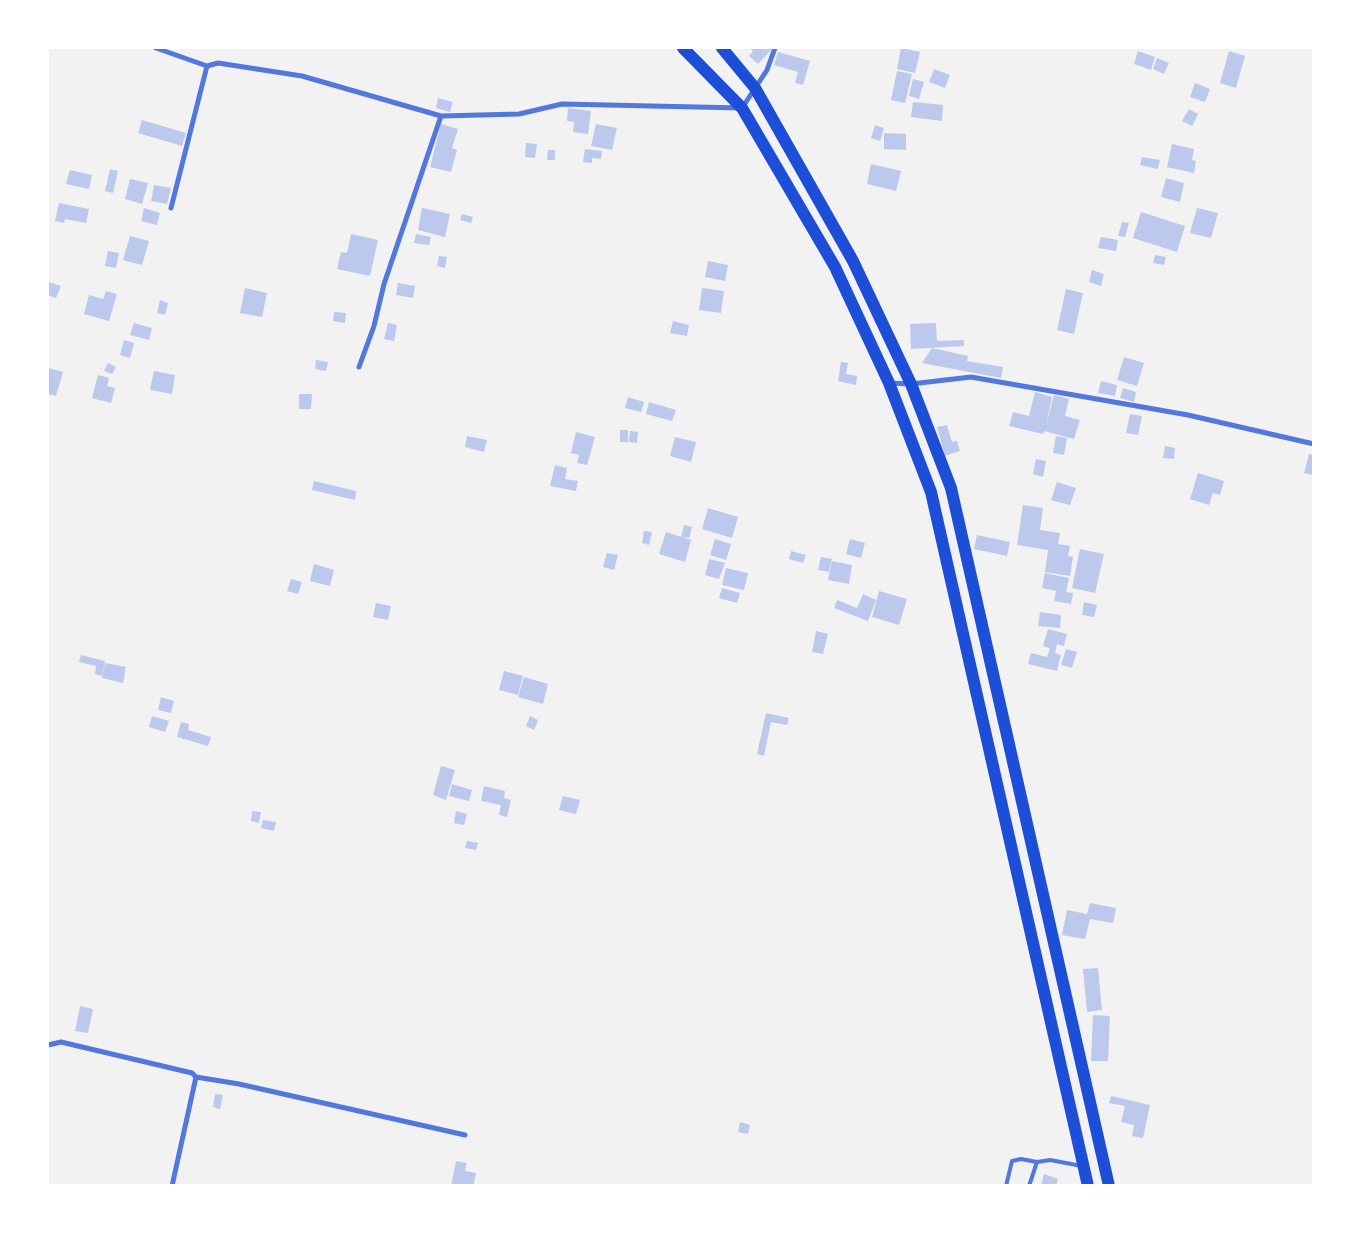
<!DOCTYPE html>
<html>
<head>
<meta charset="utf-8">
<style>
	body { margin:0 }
	#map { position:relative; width:1361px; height:1233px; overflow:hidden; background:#f2f2f2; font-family:"IBM Plex Sans",sans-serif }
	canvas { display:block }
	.frame { position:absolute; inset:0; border:49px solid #fff; pointer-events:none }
</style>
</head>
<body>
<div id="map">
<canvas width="1361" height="1233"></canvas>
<div class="frame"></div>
</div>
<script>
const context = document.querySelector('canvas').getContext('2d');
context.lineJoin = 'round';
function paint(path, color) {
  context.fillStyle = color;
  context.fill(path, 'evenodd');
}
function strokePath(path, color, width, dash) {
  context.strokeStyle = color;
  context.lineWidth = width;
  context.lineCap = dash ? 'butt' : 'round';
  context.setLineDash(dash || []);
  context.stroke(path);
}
paint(new Path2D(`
	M750 48H773L758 64 749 56 753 51Z
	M901 48 920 52 915 73 897 69Z
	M1138 51 1155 57 1151 70 1134 64Z
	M1229 51 1245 56 1236 88 1220 83Z
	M778 52 810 61 803 85 795 83 798 72 774 65Z
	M1157 58 1169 63 1164 74 1153 69Z
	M934 69 950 75 945 88 929 82Z
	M897 71 912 74 905 103 891 100Z
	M913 79 924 82 919 99 909 96Z
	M1195 83 1210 89 1205 102 1190 97Z
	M438 98 453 102 450 112 436 108Z
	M913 102 943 105 942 121 911 117Z
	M568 108 591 111 588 134 573 132 574 122 567 121Z
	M1189 109 1198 114 1192 126 1182 121Z
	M142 120 186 133 182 146 138 133Z
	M441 124 458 129 452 148 457 150 451 172 430 167Z
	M596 124 617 128 612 150 591 146Z
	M875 125 884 128 880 141 871 138Z
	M884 133 906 134V150L884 149Z
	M526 143 537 144 535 158 525 157Z
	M1172 144 1194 149 1192 160 1196 161 1194 173 1167 167Z
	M585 149 602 151 601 159 592 158V163L583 162Z
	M548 150H555V160H547Z
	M1142 157 1160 160 1158 169 1140 165Z
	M871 164 901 171 896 191 867 184Z
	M110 169 118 171 113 193 105 191Z
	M70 170 92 175 89 189 66 184Z
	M1166 178 1184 183 1180 202 1161 197Z
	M130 179 148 183 142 204 125 199Z
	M154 185 171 188 167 204 151 201Z
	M59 203 89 209 86 223 65 219 64 223 55 221Z
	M144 208 160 213 157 225 141 221Z
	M422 208 450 214 445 237 418 230Z
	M1197 208 1218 213 1211 238 1190 233Z
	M1141 212 1185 226 1177 252 1133 238Z
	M462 214 473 217 471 223 460 220Z
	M1122 222 1129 223 1125 237 1118 236Z
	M351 234 378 240 370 276 337 269 341 252 347 253Z
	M416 234 431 237 429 245 414 243Z
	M130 236 149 241 142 265 123 260Z
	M1101 237 1118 240 1116 251 1098 248Z
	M108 251 119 253 116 268 105 266Z
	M1155 255 1166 257 1164 265 1153 263Z
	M439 256 447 257 445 268 437 266Z
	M708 261 728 265 725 281 705 277Z
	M1092 270 1104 274 1101 286 1089 282Z
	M49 282 61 286 56 298 48 295V286Z
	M398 283 415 286 413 298 396 295Z
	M245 288 267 293 262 317 240 313Z
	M702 288 724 291 721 313 699 310Z
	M1066 289 1083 293 1074 334 1057 330Z
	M106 291 117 294 109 321 84 314 89 295 103 299Z
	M160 300 168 303 165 315 157 313Z
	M334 312 346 313 345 323 333 321Z
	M673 321 689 325 687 336 670 333Z
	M134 323 152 328 149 340 130 335Z
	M388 323 397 325 394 341 384 339Z
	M936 323 937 341 964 340V346L911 349 910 324Z
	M124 340 134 343 130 358 120 355Z
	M932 348 968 356 967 361 1003 367 1001 378 922 363Z
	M1124 357 1144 363 1137 386 1117 380Z
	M316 360 328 362 326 371 315 369Z
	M841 362 848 363 846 374 857 376 856 385 838 381Z
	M108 363 116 367 112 374 104 371Z
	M48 368 63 372 56 396 48 394Z
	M154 371 175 375 172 394 150 390Z
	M98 375 109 378 107 386 115 388 111 403 92 398Z
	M1101 381 1117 385 1115 396 1098 393Z
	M1123 388 1136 392 1134 402 1120 398Z
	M1035 392 1052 397 1046 425 1054 395 1069 399 1065 416 1080 420 1074 439 1044 431 1043 434 1009 426 1013 412 1029 416Z
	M299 394H312L311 409H299Z
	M628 397 644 402 641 412 625 408Z
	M649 402 676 410 672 421 646 414Z
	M1130 414 1142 416 1138 435 1126 433Z
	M947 425 952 442 957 441 960 451 945 456 937 427Z
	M620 430H628V442H620Z
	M630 431 638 432 637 443 629 442Z
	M576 432 595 437 587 465 577 463 579 455 571 453Z
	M467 436 487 440 484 452 465 447Z
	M1056 436 1067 438 1064 455 1053 453Z
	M675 437 696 442 691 462 670 456Z
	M1165 446 1175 448 1174 459 1163 458Z
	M1309 454 1314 455V475L1304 473Z
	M1036 459 1046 461 1043 477 1033 474Z
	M555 465 567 468 565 479 578 481 576 491 550 486Z
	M1198 473 1224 481 1220 495 1213 493 1209 505 1190 499Z
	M314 481 356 491 355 500 312 490Z
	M1057 482 1076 488 1070 505 1051 500Z
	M1023 505 1043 508 1040 530 1060 533 1058 544 1070 546 1068 556 1073 557 1070 576 1045 572 1048 550 1017 545Z
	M708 508 738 517 732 538 702 529Z
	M684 525 692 527 689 538 681 537Z
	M644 531 652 532 649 545 642 543Z
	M666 532 691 540 685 562 659 554Z
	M977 535 1010 542 1007 556 974 549Z
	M715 539 731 544 726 560 710 555Z
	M850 539 865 543 861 558 846 554Z
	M1080 549 1104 554 1095 593 1072 588Z
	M791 551 806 555 803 563 789 559Z
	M607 553 618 555 614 570 603 567Z
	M821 557 832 559 829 572 818 570Z
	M709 559 725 563 719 579 705 575Z
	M832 561 852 565 849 584 828 580Z
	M314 564 334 570 330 586 310 581Z
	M726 568 748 573 744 590 722 585Z
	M1045 573 1069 578 1066 592 1073 593 1071 604 1054 601 1056 591 1042 588Z
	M291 579 302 582 298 594 287 591Z
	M722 588 740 593 737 603 719 598Z
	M879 591 907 599 899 625 872 617Z
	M863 594 876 600 868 621 834 608 837 600 857 608Z
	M1084 602 1097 605 1094 617 1082 615Z
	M376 603 391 606 388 620 373 617Z
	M1040 612 1061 615 1060 628 1038 626Z
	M1048 629 1067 634 1064 646 1057 644 1055 653 1061 655 1057 671 1028 664 1031 653 1047 657 1050 648 1043 646Z
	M816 631 828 634 823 654 812 652Z
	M1066 649 1077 652 1072 668 1061 665Z
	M81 655 105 661 102 676 95 674 96 666 79 662Z
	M105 663 126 667 123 683 102 678Z
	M504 671 523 676 518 695 499 690Z
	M524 677 548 684 543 704 518 697Z
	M161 697 174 701 171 713 158 710Z
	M766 713 789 718 787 725 771 722 764 756 757 754Z
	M152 716 169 721 165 732 149 727Z
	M530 716 538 720 534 730 526 726Z
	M181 722 189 724 188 730 211 737 208 746 177 737Z
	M441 766 455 770 446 800 433 795Z
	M452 784 472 790 469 801 449 796Z
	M484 786 505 791 504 798 511 800 507 817 499 815 501 805 481 801Z
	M563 796 580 800 576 814 559 810Z
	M252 811 261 812 259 823 251 821Z
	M456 811 467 814 464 825 454 823Z
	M263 820 276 822 274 831 261 828Z
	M467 841 478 843 476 850 465 848Z
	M1090 903 1116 908 1113 923 1090 919 1085 939 1062 935 1067 910 1087 914Z
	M1098 968 1102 1010 1087 1012 1083 969Z
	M80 1006 93 1009 88 1033 75 1031Z
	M1093 1015 1110 1016 1108 1061H1091Z
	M215 1094 223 1095 220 1109 213 1107Z
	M1111 1096 1150 1105 1143 1138 1132 1136 1134 1125 1121 1122 1125 1106 1109 1103Z
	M740 1122 750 1125 748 1134 738 1132Z
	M456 1161 467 1163 465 1171 476 1173 473 1186H451Z
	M1044 1174 1058 1179 1056 1186H1041Z`), '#bdc9ec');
strokePath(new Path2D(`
	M1006 1186 1012 1161 1021 1159 1037 1162 1050 1160 1082 1166
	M1029 1186 1037 1162`), '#5277de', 4);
strokePath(new Path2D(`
	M156 48 207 66 218 63 302 76 441 116 519 114 562 104 742 108 767 70 775 48
	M171 208 207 66
	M359 367 374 326 384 284 441 116
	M889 383 911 384 971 377 1188 415 1314 444
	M48 1045 61 1042 192 1073 196 1077 239 1084 465 1135
	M172 1186 196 1077`), '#5277de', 5);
strokePath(new Path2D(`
	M683 48 742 108 835 267 889 383 931 492 1088 1186
	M722 48 755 88 853 261 911 384 951 488 1109 1186`), '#1d4ed8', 12);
</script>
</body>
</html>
